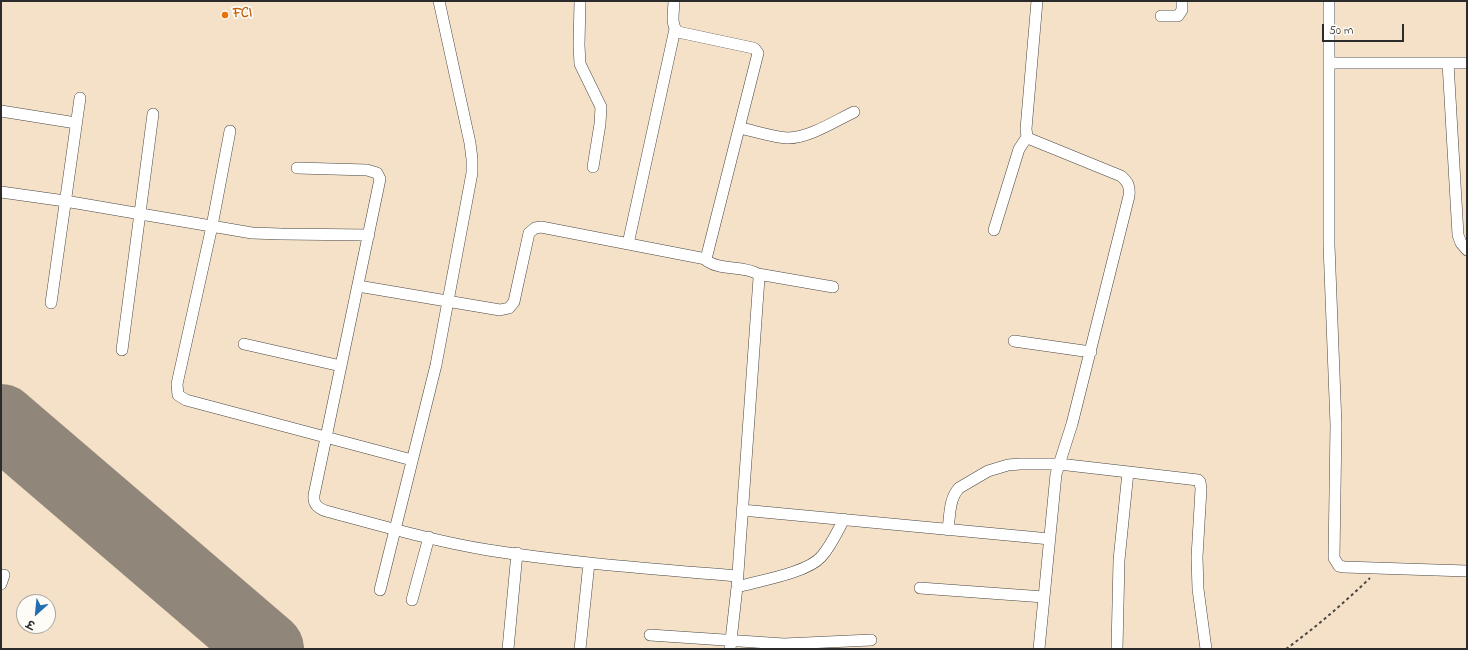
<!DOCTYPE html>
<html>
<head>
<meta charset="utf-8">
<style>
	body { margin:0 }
	#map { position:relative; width:1468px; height:650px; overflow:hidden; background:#f4e1c7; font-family:"Indie Flower","Playpen Sans Deva",sans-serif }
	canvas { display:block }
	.frame { position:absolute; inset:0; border:2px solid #2b2b2b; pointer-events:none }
	.north { position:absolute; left:16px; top:594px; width:40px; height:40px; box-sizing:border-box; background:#fdfcf7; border:1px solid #a9a8a5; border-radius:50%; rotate:207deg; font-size:11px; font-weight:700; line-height:16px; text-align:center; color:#2b2b2b }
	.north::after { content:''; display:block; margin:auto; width:14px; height:18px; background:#1f6fb2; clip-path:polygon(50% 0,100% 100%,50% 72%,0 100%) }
	.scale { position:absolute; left:1322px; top:24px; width:82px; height:18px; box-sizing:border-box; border:2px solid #2b2b2b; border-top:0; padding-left:5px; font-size:12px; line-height:14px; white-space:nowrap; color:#2b2b2b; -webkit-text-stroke:3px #fdfcf7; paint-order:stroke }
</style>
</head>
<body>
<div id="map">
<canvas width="1468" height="650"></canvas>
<div class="frame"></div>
<div class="north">उ</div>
<div class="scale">50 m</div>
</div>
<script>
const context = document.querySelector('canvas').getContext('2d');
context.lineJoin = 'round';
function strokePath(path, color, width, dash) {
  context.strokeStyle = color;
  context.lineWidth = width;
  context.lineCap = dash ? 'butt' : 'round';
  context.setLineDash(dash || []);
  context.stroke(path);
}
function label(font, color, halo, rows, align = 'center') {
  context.font = font + ' "Indie Flower",sans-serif';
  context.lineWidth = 3.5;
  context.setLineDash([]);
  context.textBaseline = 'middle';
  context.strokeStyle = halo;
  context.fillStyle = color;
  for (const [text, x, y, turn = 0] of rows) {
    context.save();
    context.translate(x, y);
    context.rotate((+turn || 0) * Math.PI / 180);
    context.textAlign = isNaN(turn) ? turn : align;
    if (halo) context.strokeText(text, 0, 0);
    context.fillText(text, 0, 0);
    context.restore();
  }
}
strokePath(new Path2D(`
	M1 421 267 649`), '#908679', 74);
const minor = new Path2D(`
	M580 1 579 45 580 64 601 107 600 124 593 167
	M674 1C674 11 670 25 678 32L753 48 755 49 758 53 706 259 707 261C722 271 743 265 758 274L759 278 737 587 730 649
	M1037 1 1026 129 1027 137 1030 139 1121 176C1128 182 1130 186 1129 196L1072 424 1056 474 1039 649
	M1329 1V245L1336 425 1334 558 1339 566 1344 567 1467 571
	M1161 16H1178L1182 10V1
	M1329 63H1467
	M1448 63 1458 235 1461 243 1467 250
	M1 111 76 123
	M740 128C755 131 772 137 788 138 809 138 835 121 854 112
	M230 131 212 226 177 384 178 395 186 400 412 460
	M297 168 367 170 377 173 380 179 314 495C313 504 317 508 326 511 379 525 433 541 488 550 570 563 654 569 737 576
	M1 192 65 201 252 233 281 234 369 235
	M994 230 1019 149 1027 137
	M628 244 675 29
	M758 274 833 287
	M358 286 500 310 509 308 514 302 515 297 529 233 535 228 541 227 706 259
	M51 303 80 98
	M1014 341 1091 352
	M244 344 341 366
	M122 350 153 114
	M742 510 1050 539
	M948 530C950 515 949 499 959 488L988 471 1008 465 1020 464H1059L1198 480 1200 482 1201 489 1197 557 1198 589 1206 649
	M1 584 4 575
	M737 587C758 581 807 573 821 557 831 546 837 532 844 519
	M920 588 1044 597
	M380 590 436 365 472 173V159L470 143 439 1
	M412 600 429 537
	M650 635 784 644 871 640
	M508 649 517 553
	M580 649 589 563
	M1117 649 1119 560 1128 472`);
strokePath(minor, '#494642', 12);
strokePath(new Path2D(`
	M1286 649C1316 627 1343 604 1370 578`), '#494642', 2, [3, 3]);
strokePath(minor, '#fff', 11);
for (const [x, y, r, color] of [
	[225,15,4,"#e8710a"]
]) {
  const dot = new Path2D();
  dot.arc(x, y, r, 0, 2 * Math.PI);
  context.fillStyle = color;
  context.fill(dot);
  strokePath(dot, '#fdfcf7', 1.5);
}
label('bold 14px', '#c56008', '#fdfcf7', [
	["FCI",233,15]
], 'left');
</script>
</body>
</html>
